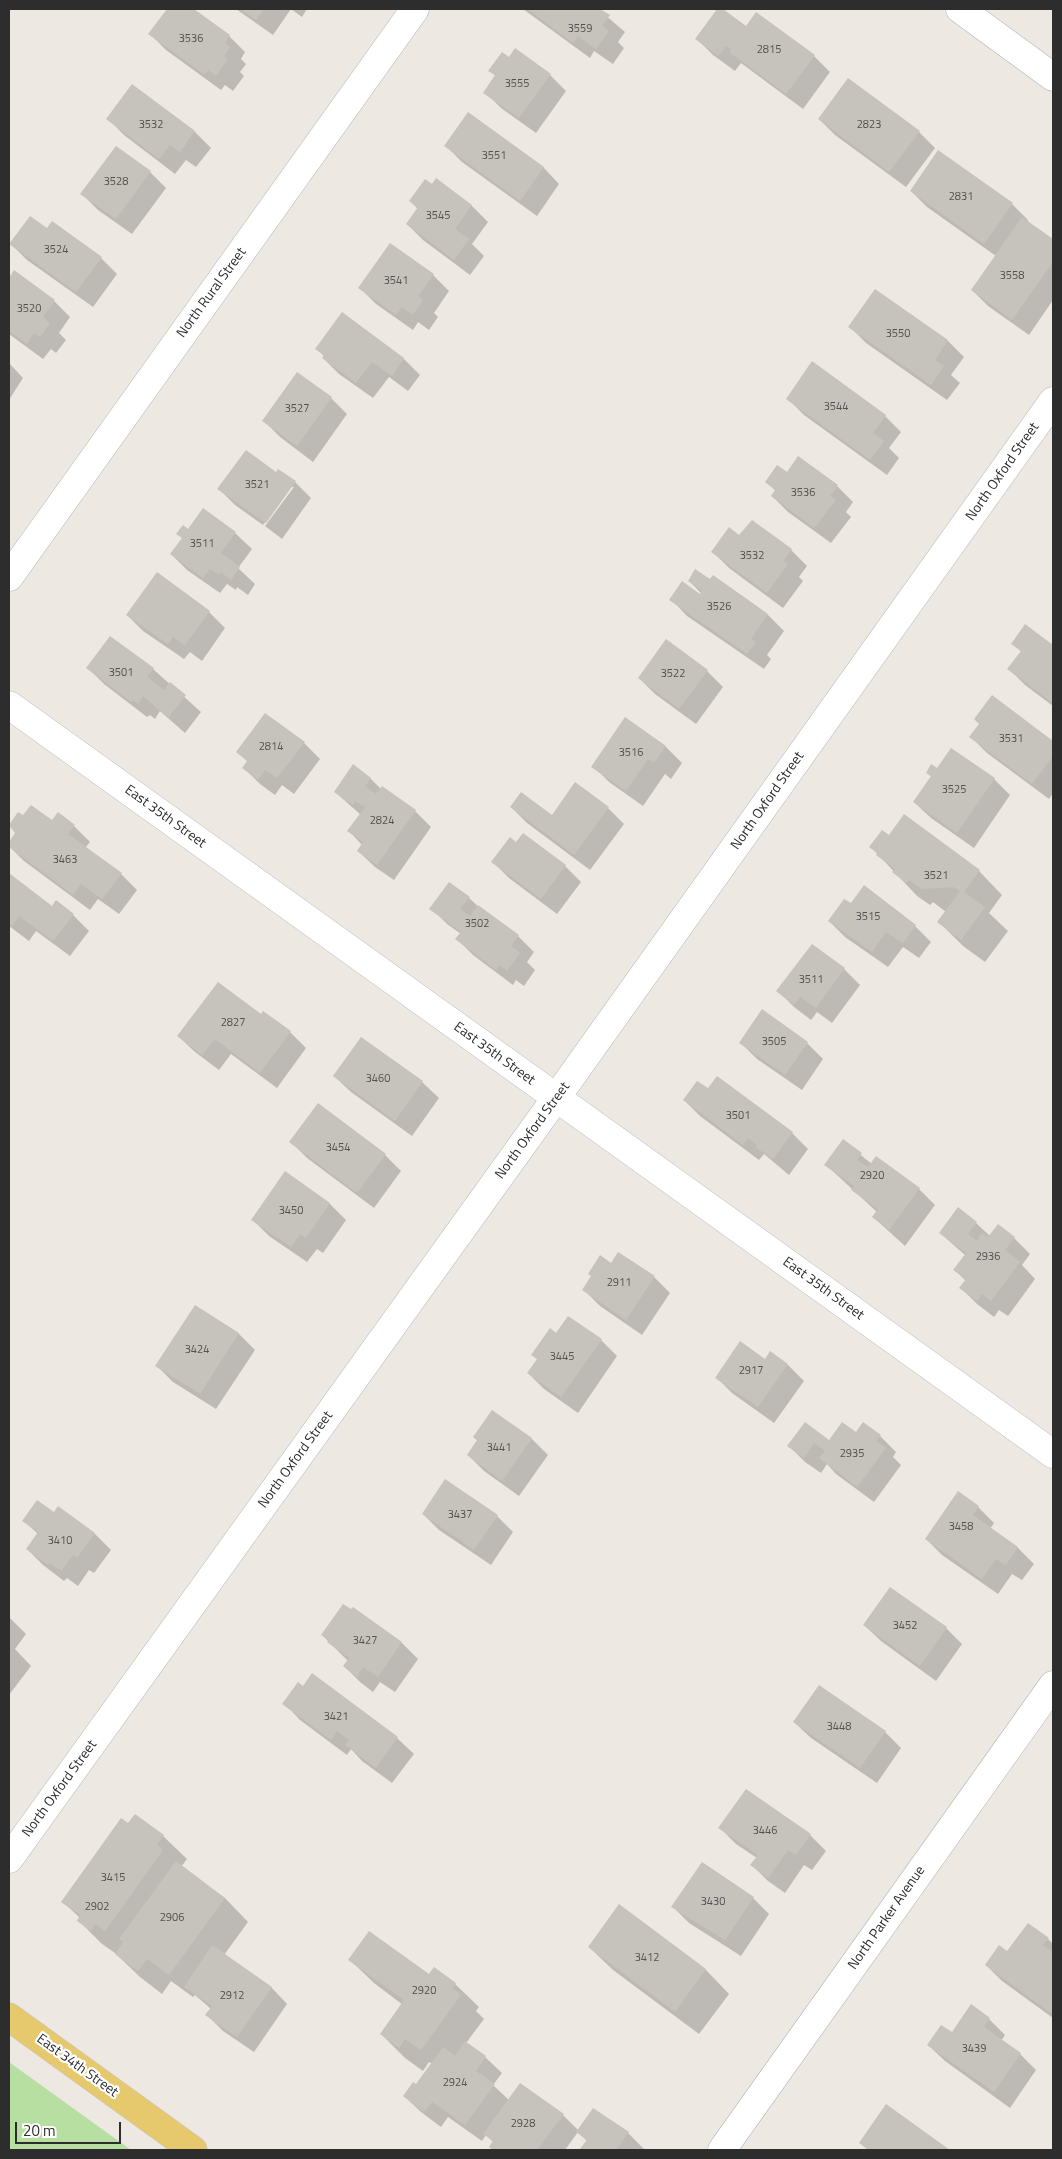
<!DOCTYPE html>
<html>
<head>
<meta charset="utf-8">
<style>
	body { margin:0 }
	#map { position:relative; width:1062px; height:2159px; overflow:hidden; background:#ede8e1; font-family:"Titillium Web",sans-serif }
	canvas { display:block }
	.frame { position:absolute; inset:0; border:10px solid #2d2d2d; pointer-events:none }
	.scale { position:absolute; left:15px; top:2122px; width:106px; height:22px; box-sizing:border-box; border:2px solid #2d2d2d; border-top:0; padding-left:6px; font-size:15px; line-height:18px; white-space:nowrap; color:#2d2d2d; -webkit-text-stroke:4px #fff; paint-order:stroke }
</style>
</head>
<body>
<div id="map">
<canvas width="1062" height="2159"></canvas>
<div class="frame"></div>
<div class="scale">20 m</div>
</div>
<script>
const context = document.querySelector('canvas').getContext('2d');
context.lineJoin = 'round';
function paint(path, color) {
  context.fillStyle = color;
  context.fill(path, 'evenodd');
}
function strokePath(path, color, width, dash) {
  context.strokeStyle = color;
  context.lineWidth = width;
  context.lineCap = dash ? 'butt' : 'round';
  context.setLineDash(dash || []);
  context.stroke(path);
}
function label(font, color, halo, rows, align = 'center') {
  context.font = font + ' "Titillium Web",sans-serif';
  context.lineWidth = 4.5;
  context.setLineDash([]);
  context.textBaseline = 'middle';
  context.strokeStyle = halo;
  context.fillStyle = color;
  for (const [text, x, y, turn = 0] of rows) {
    context.save();
    context.translate(x, y);
    context.rotate((+turn || 0) * Math.PI / 180);
    context.textAlign = isNaN(turn) ? turn : align;
    if (halo) context.strokeText(text, 0, 0);
    context.fillText(text, 0, 0);
    context.restore();
  }
}
paint(new Path2D(`
	M9 2062 131 2150H9Z`), '#b8dfa2');
paint(new Path2D(`
	M169 9H192L229 36 245 52 241 59 246 64 240 72 244 76 233 91 225 85 221 90 166 50 150 34Z
	M236 9H307L302 17 291 9 273 35Z
	M523 9H598L625 32 618 42 624 48 613 64 594 51 590 58Z
	M719 9 746 28 756 14 814 56 830 72 803 109 741 63 735 71 713 55 697 39Z
	M509 58 550 75 566 91 536 133 501 108 485 92 496 77 490 70Z
	M132 86 195 132 211 148 196 167 186 160 175 174 124 135 108 119Z
	M819 119 919 132 935 148 906 187 835 135Z
	M446 146 543 167 559 184 537 216 462 162Z
	M150 172 166 188 132 234 98 210 82 194Z
	M436 180 472 206 488 222 472 244 484 256 470 275 423 240 407 224 418 209 410 201 432 186Z
	M911 191 1012 204 1028 220 1027 222 1053 240V300L1029 335 988 306 972 290 996 256 927 207Z
	M47 230 101 258 117 274 93 307 27 260 11 244Z
	M14 272 54 301 70 317 59 333 66 340 56 353 51 349 43 359 9 334V280Z
	M433 275 449 291 434 313 438 317 429 330 418 322 413 330 376 304 360 288Z
	M876 291 948 341 964 357 951 375 960 383 947 400 866 343 850 327Z
	M342 314 404 359 420 375 408 391 389 377 373 398 339 374 323 358 324 356 317 349Z
	M9 363 23 378 9 400Z
	M331 398 347 414 313 462 280 437 264 421Z
	M788 399 885 416 901 432 889 448 899 458 887 475 804 415Z
	M799 457 837 486 853 502 846 512 851 517 831 543 788 512 772 496 776 491 766 482 787 474Z
	M276 474 295 482 311 498 282 539 265 526 294 487H291L263 525 235 505 219 489Z
	M235 533 252 549 238 568 255 584 248 595 237 587 236 590 227 584 220 593 187 570 171 554Z
	M739 536 791 550 807 566 799 577 803 581 783 608 729 568 713 552Z
	M158 574 209 612 225 628 202 661 190 652 184 659 143 631 127 615Z
	M713 577 768 615 784 631 767 655 771 659 764 669 687 616 671 599 700 596 702 594 689 581H710Z
	M1026 626 1053 646V706L1025 685 1009 669 1022 652 1013 644Z
	M88 668 153 669 201 712 185 733 160 711 155 719 150 715 147 717 104 684Z
	M707 671 723 687 696 724 655 694 639 678Z
	M992 697 1053 742V793L1049 799 987 753 971 737 980 724Z
	M626 719 666 747 682 763 671 779 665 774 643 806 609 782 593 766Z
	M304 743 320 759 294 794 282 785 275 795 260 784 244 768 248 762 238 752Z
	M952 750 994 779 1010 795 974 848 931 818 914 802 932 777 927 773 938 770Z
	M370 778 381 789 415 811 431 827 394 880 375 867 358 851 362 845 349 831 361 815 335 792Z
	M511 807 552 816 608 808 624 824 590 870 527 823Z
	M19 813 23 817 74 826 90 842 85 848 121 874 137 890 119 914 98 899 90 910 24 861 9 846 17 833 9 826Z
	M889 837 979 871 1002 895 989 913 1008 931 985 962 963 946 939 922 946 912 933 902 930 905 917 896 871 847Z
	M517 844 565 866 581 882 557 914 509 878 493 862Z
	M9 875 52 908 73 915 89 931 70 956 36 931 29 941 9 926Z
	M469 898 480 908 518 936 534 952 527 962 535 970 524 986 516 980 513 985 473 955 457 939 461 934 447 924 431 908Z
	M851 905 915 926 931 942 919 958 903 947 888 967 845 937 829 921Z
	M812 946 844 969 860 985 832 1023 817 1012 811 1020 794 1007 778 991Z
	M264 1013 290 1032 306 1048 277 1088 231 1054 219 1070 195 1052 178 1036 261 1016Z
	M361 1038 422 1082 439 1098 412 1136 351 1092 334 1076Z
	M741 1043H807L823 1059 802 1090 757 1059Z
	M718 1077 792 1133 808 1149 789 1175 764 1154 759 1160 700 1116 684 1100 708 1090Z
	M843 1141 872 1164 919 1189 935 1205 905 1246 873 1217 877 1212 826 1165Z
	M291 1142 385 1155 401 1171 374 1208 307 1158Z
	M285 1173 330 1204 346 1220 323 1253 317 1249 307 1262 269 1236 253 1220Z
	M976 1223 990 1236 1014 1238 1030 1254 1022 1265 1035 1279 1008 1316 999 1310 994 1317 977 1304 961 1288 966 1281 955 1270 965 1255 940 1233Z
	M619 1254 654 1277 670 1293 642 1335 600 1306 584 1290 592 1277 612 1264Z
	M196 1307 239 1334 255 1350 216 1409 173 1382 157 1366Z
	M568 1318 601 1340 617 1356 578 1413 544 1389 528 1373 538 1360 533 1355 556 1334Z
	M766 1360 788 1365 804 1381 774 1423 732 1393 716 1377Z
	M492 1411 532 1439 548 1455 519 1496 484 1471 468 1455 478 1441 474 1437Z
	M856 1434 880 1436 896 1452 893 1457 901 1465 874 1502 836 1474 827 1464 821 1473 805 1462 789 1446 829 1441Z
	M978 1507 994 1523 990 1529 1018 1548 1034 1564 1022 1580 1012 1574 998 1594 942 1555 926 1539Z
	M58 1508 95 1534 111 1550 94 1573 89 1570 78 1586 67 1578 64 1581 43 1565 27 1549 38 1534 24 1521 54 1514Z
	M423 1514 497 1516 513 1532 491 1565 439 1530Z
	M353 1609 402 1643 418 1659 395 1692 380 1682 373 1692 360 1682 344 1666 348 1661 322 1635Z
	M9 1617 26 1634 15 1649 31 1666 9 1695Z
	M864 1625 946 1628 962 1644 936 1681 881 1641Z
	M312 1675 397 1738 414 1754 392 1783 362 1761 351 1749 347 1755 300 1720 284 1703 303 1688Z
	M794 1722 885 1732 901 1748 877 1783 811 1738Z
	M129 1825 163 1836 187 1859 181 1867 225 1898 248 1922 224 1955 271 1987 287 2004 254 2052 223 2031 207 2015 211 2009 195 1995 193 1997 171 1981 162 1994 140 1977 115 1953 102 1944 78 1920 80 1918 63 1902Z
	M720 1828 810 1835 826 1851 812 1870 804 1865 785 1893 768 1881 752 1865 757 1858 736 1844Z
	M703 1863 753 1898 769 1914 741 1956 689 1923 673 1907Z
	M619 1906 706 1970 729 1994 699 2034 613 1970 589 1947Z
	M1048 1939 1053 1944V2018L1002 1981 986 1965 1008 1953Z
	M350 1960 430 1976 455 1984 479 2007 476 2011 484 2019 466 2043 485 2057 502 2073 493 2085 509 2100 563 2115 579 2131 628 2133 644 2149 581 2150 587 2141 578 2132 565 2150H494L491 2147 494 2143 486 2135 482 2141 448 2117 441 2127 421 2112 404 2096 417 2086 432 2064 429 2062 423 2071 405 2058 381 2034 403 2005 374 1983Z
	M971 2006 989 2019 1005 2035 1001 2041 1020 2054 1036 2070 1010 2108 945 2061 928 2045 952 2034Z
	M887 2106 948 2150H868L860 2143Z`), '#0003');
paint(new Path2D(`
	M167 9H194L230 35 225 43 230 47 224 56 228 59 216 76 208 70 205 75 148 34Z
	M240 9H264L256 20Z
	M527 9H600L610 15 602 26 609 31 596 49 578 36 573 43Z
	M717 9H723L746 26 756 12 815 55 786 94 729 52 731 49 726 46 718 56 695 39Z
	M515 48 551 74 519 118 483 93 495 75 488 71 502 52 509 57Z
	M848 78 920 131 889 172 818 119Z
	M132 84 195 131 180 152 170 145 159 159 106 119Z
	M468 112 544 167 520 201 444 146Z
	M116 146 151 171 116 219 80 194Z
	M938 150 1013 203 984 244 910 191Z
	M436 178 472 205 455 229 469 239 454 260 406 224 418 207 409 201 425 179 432 184Z
	M30 216 47 228 52 221 102 257 76 292 9 244Z
	M1022 217 1053 239V262L1012 320 971 290Z
	M390 243 434 274 418 296 423 300 413 315 402 307 396 315 358 288Z
	M14 270 55 300 43 317 50 323 40 337 34 333 27 344 9 331V278Z
	M875 289 948 340 935 360 944 366 931 385 848 327Z
	M342 312 404 358 392 376 372 362 356 383 322 358 324 355 315 349Z
	M812 361 886 415 873 433 884 441 870 460 786 399Z
	M297 372 332 397 297 446 262 421Z
	M246 450 276 472 278 469 296 481 266 523 217 489Z
	M798 456 838 485 830 496 836 500 814 528 771 496 775 490 765 482 777 465 787 472Z
	M203 508 236 532 221 553 240 567 231 580 221 572 220 575 210 569 203 578 170 554 182 538 176 534 183 525 188 529Z
	M752 520 792 549 783 561 788 564 767 593 711 552 729 527 739 535Z
	M695 569 710 579 713 575 768 614 751 639 756 642 747 654 669 600 682 581 700 594 702 591 688 581Z
	M157 572 210 611 185 645 173 637 168 644 126 615Z
	M1025 624 1053 645V703L1007 669 1021 651 1011 644Z
	M110 636 154 668 147 677 164 690 170 682 186 695 168 718 143 696 138 704 133 700 131 702 86 668Z
	M666 639 708 670 679 709 638 678Z
	M992 695 1053 741V756L1032 784 969 737 979 724 974 719Z
	M265 713 305 742 277 778 265 770 258 780 242 768 247 761 236 752Z
	M625 717 666 746 654 763 648 759 626 791 591 767Z
	M951 748 995 778 957 833 913 802 931 776 926 773 931 764 937 768Z
	M353 764 371 778 365 786 376 794 382 786 416 810 377 865 357 851 363 842 347 831 365 807 355 801 353 805 334 792Z
	M575 782 609 807 574 855 510 807 521 792 552 815Z
	M31 805 52 820 58 812 75 825 68 834 122 873 102 899 81 884 73 895 9 847V842L15 833 9 825 18 812 23 815Z
	M904 814 980 870 964 892 985 907 961 940 937 922 960 891 953 887 922 889 909 880 906 883 892 872 895 869 876 855 877 853 869 847 882 830 889 835Z
	M523 833 566 865 541 899 491 862 510 837 516 842Z
	M9 873 52 906 56 900 74 914 53 941 19 916 12 926 9 923Z
	M449 882 470 897 460 909 470 916 478 905 519 935 511 946 520 953 507 971 500 965 496 970 455 939 461 932 429 909Z
	M864 885 916 925 903 943 886 932 872 952 828 921 844 899 851 903Z
	M812 944 845 968 816 1008 800 997 794 1005 776 991Z
	M218 982 261 1014 263 1011 291 1031 260 1073 215 1039 202 1055 177 1036Z
	M762 1009 808 1042 785 1075 739 1043Z
	M361 1037 423 1081 395 1121 333 1076Z
	M717 1076 793 1132 773 1159 755 1147 757 1145 748 1138 743 1145 683 1100 697 1081 708 1088Z
	M318 1103 386 1154 357 1193 289 1142Z
	M843 1139 862 1153 857 1160 868 1167 876 1156 920 1188 889 1230 872 1217 878 1209 851 1190 854 1186 824 1165Z
	M285 1171 330 1203 306 1238 300 1234 291 1247 251 1220Z
	M958 1207 977 1222 968 1234 977 1241 982 1233 988 1237 998 1224 1015 1237 1005 1250 1020 1262 991 1301 982 1294 977 1301 959 1288 966 1279 953 1270 966 1253 939 1233Z
	M618 1252 655 1276 626 1320 582 1290 591 1276 588 1274 600 1255 611 1263Z
	M195 1305 239 1333 200 1394 155 1366Z
	M568 1316 602 1339 561 1397 527 1373 537 1359 531 1355 550 1328 556 1333Z
	M740 1341 765 1359 770 1351 788 1364 758 1407 715 1378Z
	M492 1410 532 1438 502 1481 467 1455 477 1440 473 1437Z
	M805 1422 829 1440 842 1422 856 1432 863 1422 881 1435 876 1441 886 1448 857 1487 819 1458 825 1451 814 1443 804 1458 787 1446Z
	M445 1479 498 1515 474 1550 422 1514Z
	M958 1491 979 1506 973 1515 1018 1547 1006 1565 996 1559 982 1579 925 1539Z
	M37 1500 54 1512 58 1506 95 1533 77 1558 73 1555 61 1571 50 1563 48 1565 26 1549 38 1532 22 1521Z
	M890 1587 947 1627 920 1666 863 1625Z
	M343 1604 351 1609 353 1607 402 1642 378 1677 363 1667 357 1677 343 1666 349 1658 327 1642 329 1640 321 1635Z
	M312 1673 398 1737 376 1768 345 1745 349 1740 337 1731 331 1740 282 1704 298 1682 303 1686Z
	M819 1685 886 1731 860 1768 793 1722Z
	M746 1789 811 1834 796 1855 788 1850 768 1878 750 1865 758 1855 718 1828Z
	M135 1814 164 1835 157 1845 163 1850 105 1931 95 1924 91 1931 77 1921 80 1915 61 1902 121 1818 128 1823Z
	M176 1861 225 1898 169 1975 147 1959 138 1971 115 1954 123 1942 119 1939Z
	M702 1862 754 1897 725 1940 671 1907Z
	M619 1904 706 1969 675 2012 588 1947Z
	M1028 1923 1049 1938 1043 1945 1053 1952V2010L1051 2013 985 1965 999 1945 1007 1951Z
	M369 1931 429 1974 434 1967 456 1983 452 1988 461 1995 421 2050 405 2039 399 2048 380 2034 404 2000 348 1960Z
	M212 1945 272 1987 237 2037 205 2015 212 2006 184 1987Z
	M971 2004 990 2018 984 2027 1021 2053 994 2092 927 2045 941 2025 952 2032Z
	M465 2041 486 2056 476 2071 495 2084 465 2125 432 2102 424 2112 403 2096 413 2082 416 2084 443 2047 455 2056Z
	M520 2083 564 2114 537 2150H493L489 2147 493 2141 483 2134Z
	M886 2104 950 2150H869L859 2143Z
	M593 2108 629 2132 616 2150H579L587 2140 576 2132Z`), '#c6c2bc');
const minor = new Path2D(`
	M960 9 1053 77
	M9 577 415 9
	M9 705 1053 1454
	M9 1859 556 1098 1053 401
	M722 2150 1053 1685`);
const major = new Path2D(`
	M9 2017 193 2150`);
strokePath(minor, '#b1b3bc', 29);
strokePath(major, '#c8c8c8', 29);
strokePath(minor, '#fff', 28);
strokePath(major, '#e6c86d', 28);
label('11px', '#535251', null, [
	["3559",580,29],
	["3536",191,39],
	["2815",769,50],
	["3555",517,84],
	["3532",151,125],
	["2823",869,125],
	["3551",494,156],
	["3528",116,182],
	["2831",961,197],
	["3545",438,216],
	["3524",56,250],
	["3558",1012,276],
	["3541",396,281],
	["3520",29,309],
	["3550",898,334],
	["3544",836,407],
	["3527",297,409],
	["3521",257,485],
	["3536",803,493],
	["3511",202,544],
	["3532",752,556],
	["3526",719,607],
	["3501",121,673],
	["3522",673,674],
	["3531",1011,739],
	["2814",271,747],
	["3516",631,753],
	["3525",954,790],
	["2824",382,821],
	["3463",65,860],
	["3521",936,876],
	["3515",868,917],
	["3502",477,924],
	["3511",811,980],
	["2827",233,1023],
	["3505",774,1042],
	["3460",378,1079],
	["3501",738,1116],
	["3454",338,1148],
	["2920",872,1176],
	["3450",291,1211],
	["2936",988,1257],
	["2911",619,1283],
	["3424",197,1350],
	["3445",562,1357],
	["2917",751,1371],
	["3441",499,1448],
	["2935",852,1454],
	["3437",460,1515],
	["3458",961,1527],
	["3410",60,1541],
	["3452",905,1626],
	["3427",365,1641],
	["3421",336,1717],
	["3448",839,1727],
	["3446",765,1831],
	["3415",113,1878],
	["3430",713,1902],
	["2902",97,1907],
	["2906",172,1918],
	["3412",647,1958],
	["2920",424,1991],
	["2912",232,1996],
	["3439",974,2049],
	["2924",455,2083],
	["2928",523,2124]
]);
label('14px', '#2d2d2d', '#fff', [
	["North Rural Street",212,293,-54],
	["North Oxford Street",1003,472,-55],
	["North Oxford Street",768,801,-55],
	["East 35th Street",165,817,36],
	["East 35th Street",494,1054,36],
	["North Oxford Street",533,1131,-54],
	["East 35th Street",823,1289,36],
	["North Oxford Street",296,1460,-54],
	["North Oxford Street",60,1789,-54],
	["North Parker Avenue",887,1918,-55],
	["East 34th Street",77,2066,36]
]);
</script>
</body>
</html>
